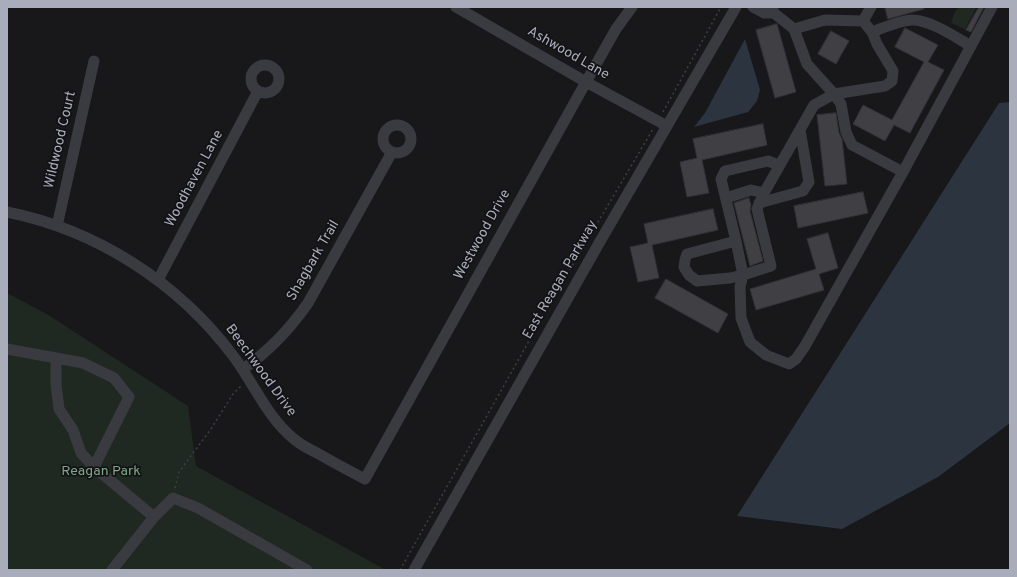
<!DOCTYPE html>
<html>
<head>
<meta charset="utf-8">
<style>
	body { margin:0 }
	#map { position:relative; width:1017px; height:577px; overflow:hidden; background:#18171a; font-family:Overpass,sans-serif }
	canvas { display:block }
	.frame { position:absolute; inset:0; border:8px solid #a9acba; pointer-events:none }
</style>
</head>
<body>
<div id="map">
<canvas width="1017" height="577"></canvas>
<div class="frame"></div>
</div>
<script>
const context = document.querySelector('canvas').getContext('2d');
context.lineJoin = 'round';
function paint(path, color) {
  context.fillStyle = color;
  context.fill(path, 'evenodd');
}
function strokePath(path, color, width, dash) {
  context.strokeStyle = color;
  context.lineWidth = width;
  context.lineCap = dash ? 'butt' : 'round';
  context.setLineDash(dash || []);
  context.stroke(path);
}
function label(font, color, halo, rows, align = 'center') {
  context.font = font + ' Overpass,sans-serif';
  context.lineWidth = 3.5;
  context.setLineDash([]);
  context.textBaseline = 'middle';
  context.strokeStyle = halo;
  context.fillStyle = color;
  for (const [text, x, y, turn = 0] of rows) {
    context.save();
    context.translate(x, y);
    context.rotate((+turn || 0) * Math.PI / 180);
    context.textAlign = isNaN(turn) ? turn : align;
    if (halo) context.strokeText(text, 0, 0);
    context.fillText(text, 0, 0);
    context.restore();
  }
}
paint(new Path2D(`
	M960 7 976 8 965 29 951 23 955 11Z
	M7 293 47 314 188 406 196 466 386 570H7Z`), '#1f2821');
paint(new Path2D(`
	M745 39 760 90 757 101 748 112 694 127 705 113Z
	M1010 102V423L938 477 842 529 737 516 999 103Z`), '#2c353f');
const building = new Path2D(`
	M885 7H924V9L888 19Z
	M979 7H984L971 32 966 30Z
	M777 24 796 92 775 98 756 30Z
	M905 28 938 45 928 62 944 70 910 133 894 125 885 141 853 124 863 105 892 120 924 62 895 47Z
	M831 31 849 41 836 64 818 54Z
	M836 113 839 133 842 139 847 184 825 186 817 115Z
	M763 124 767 145 702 160 709 193 687 197 680 162 697 158 693 139Z
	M863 192 868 213 798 228 794 206Z
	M749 198 751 205 750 211 763 261 750 266 734 203Z
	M713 209 718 230 652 245 659 278 638 282 630 247 648 243 644 224Z
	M828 233 838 268 819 274 824 290 756 310 750 289 816 269 807 239Z
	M666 279 728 314 718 333 655 298Z`);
paint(building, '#3f3f44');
strokePath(building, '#323136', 1);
strokePath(new Path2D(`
	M663 112 721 7
	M175 488 179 472 211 429 233 394 242 385
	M400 570 556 293 653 129`), '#3e3f46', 1.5, [2, 3]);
strokePath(new Path2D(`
	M456 7 586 82 667 126
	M753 7 764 13H774
	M863 21 871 7
	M794 29 825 20 863 21 872 32C882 28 904 19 914 20 932 21 955 37 971 46
	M872 32 877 44 893 71 892 81 885 86 834 94 841 104 846 132 852 145 903 172
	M251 79a14 14 0 1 1 28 0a14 14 0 1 1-28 0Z
	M383 139a14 14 0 1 1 28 0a14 14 0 1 1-28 0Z
	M764 193 814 105 834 94 807 64 794 29 774 13 772 7
	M726 198 751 190 764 193 757 209 771 266 743 275 740 287 741 318 750 342 766 355 789 364 796 359 805 346 903 172 992 7
	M759 203 803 191 809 182 800 130
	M7 212C97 230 179 283 234 357 254 384 267 417 294 439 301 445 309 449 317 453 333 462 349 471 365 479L586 82 616 29 632 7
	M57 226 94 61
	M736 241 743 275 730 278 697 281 689 275 684 267 685 260 687 254 736 241 721 179 725 171 768 161 779 165
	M158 280 258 91
	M7 349 56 358V385L59 409 73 430 81 453 94 467 154 517 173 498 198 508 307 570
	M56 358 83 363 114 378 129 397 94 467
	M243 369C269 351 290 329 308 303L392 152
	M112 570 154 517
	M414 570 598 245 736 7`), '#3a3a41', 11);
label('14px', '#a9acba', '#131215', [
	["Ashwood Lane",568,54,30],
	["Wildwood Court",61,140,-77],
	["Woodhaven Lane",195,179,-62],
	["Westwood Drive",483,235,-61],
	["Shagbark Trail",314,261,-60],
	["East Reagan Parkway",561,280,-60],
	["Beechwood Drive",260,371,54]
]);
label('14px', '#7ea785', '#131215', [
	["Reagan Park",101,472]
]);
</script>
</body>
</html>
